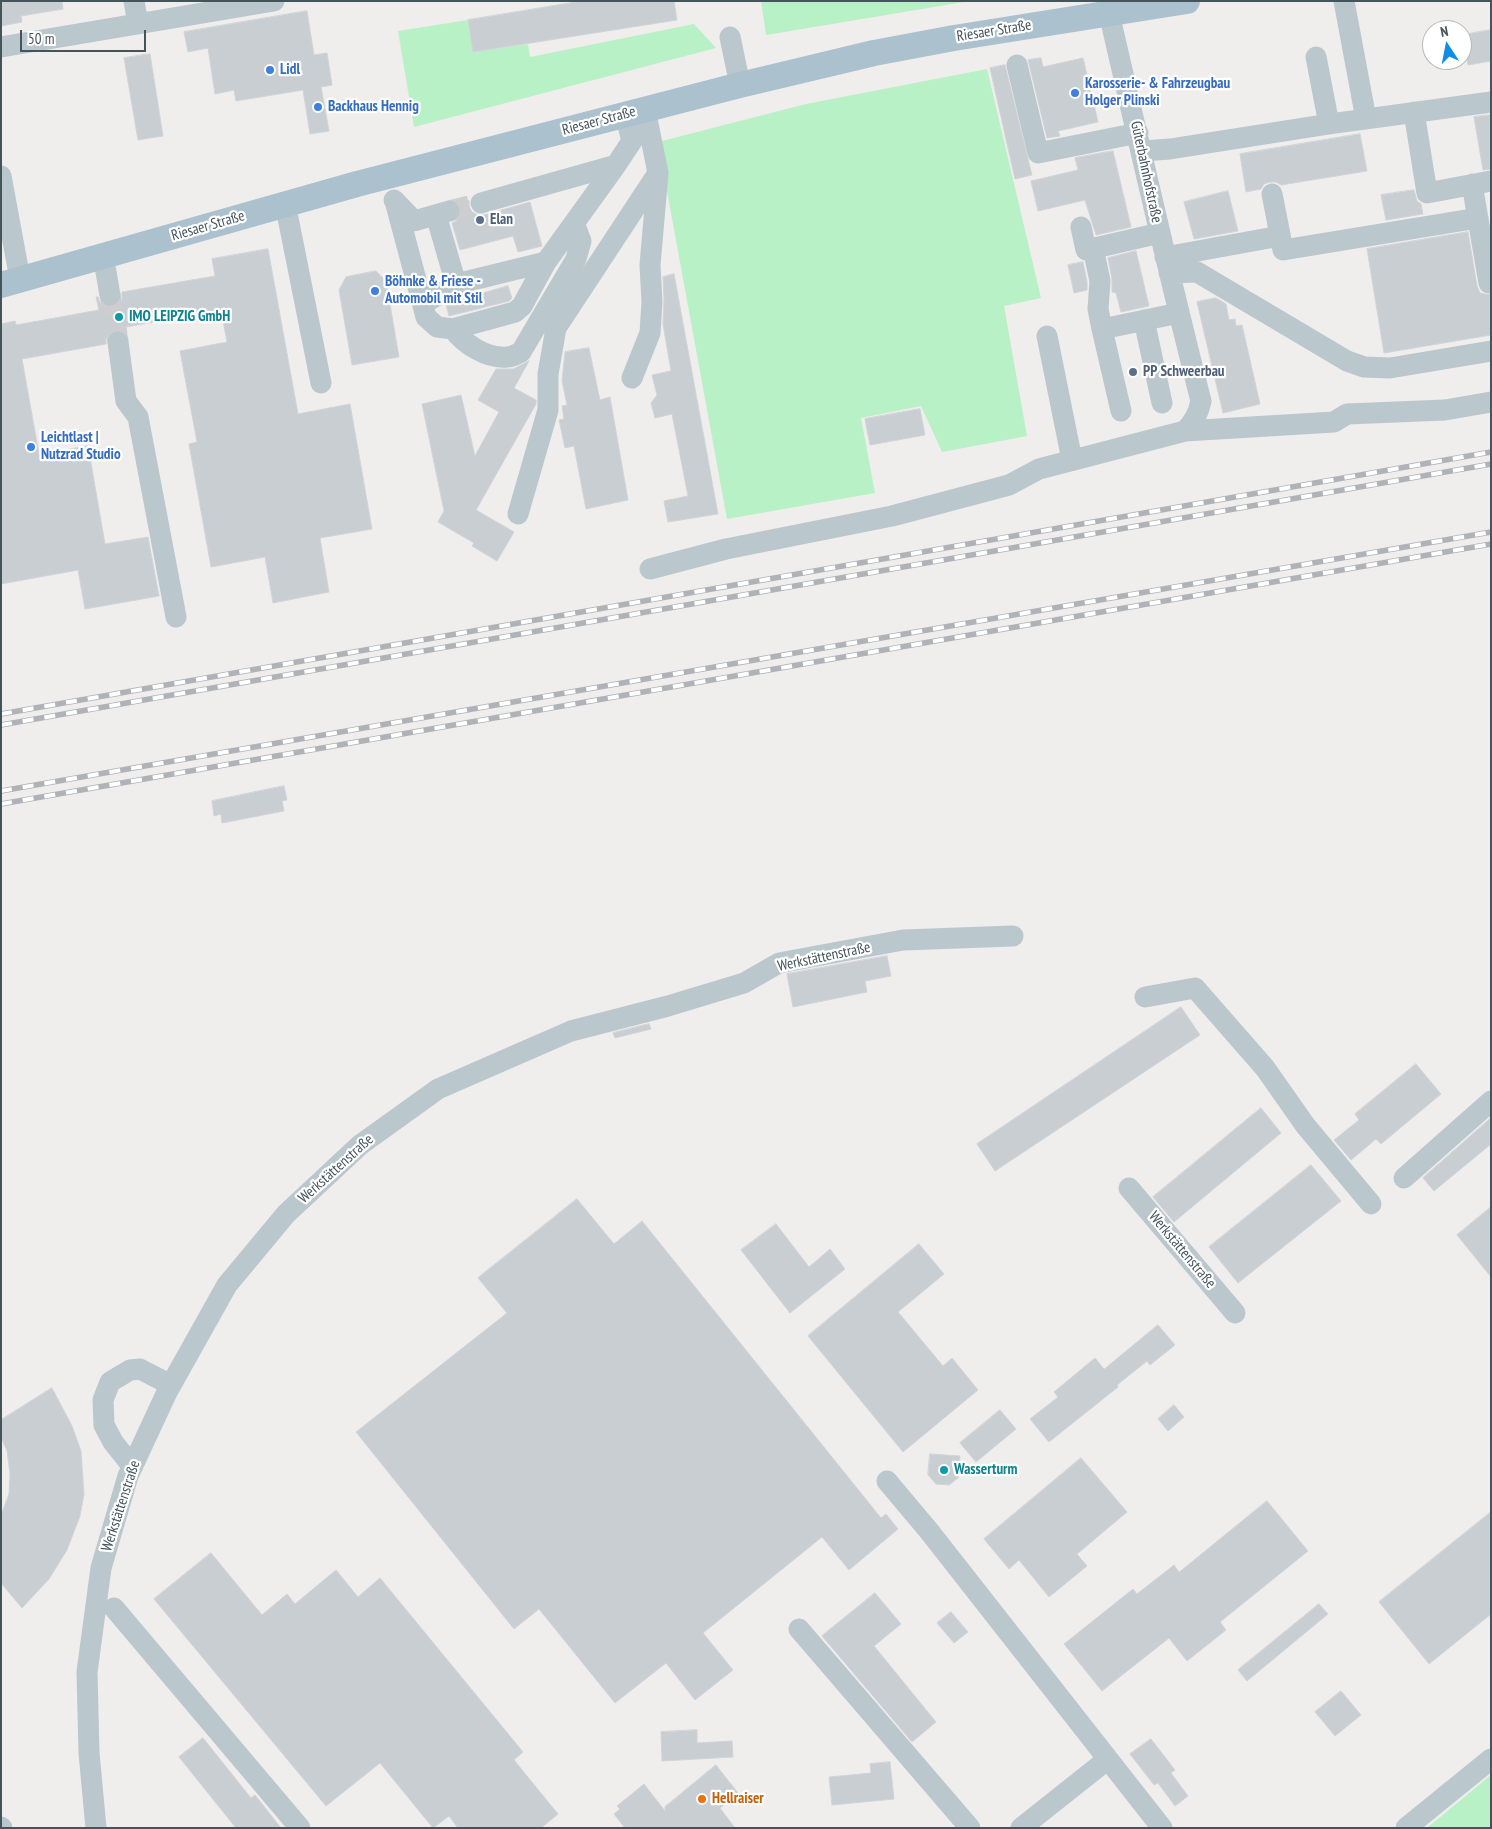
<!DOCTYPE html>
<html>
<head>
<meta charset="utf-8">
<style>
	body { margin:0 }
	#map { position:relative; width:1492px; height:1829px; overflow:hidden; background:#f0eded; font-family:"PT Sans Narrow",sans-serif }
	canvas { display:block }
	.frame { position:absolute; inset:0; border:2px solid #44545b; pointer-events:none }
	.north { position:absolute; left:1422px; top:20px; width:50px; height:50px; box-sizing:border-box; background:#fff; border:1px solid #b4bbbd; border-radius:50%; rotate:349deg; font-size:14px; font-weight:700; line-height:20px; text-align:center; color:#44545b }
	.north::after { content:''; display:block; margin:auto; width:18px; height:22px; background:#0f8de7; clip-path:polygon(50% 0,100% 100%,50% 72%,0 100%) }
	.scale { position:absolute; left:20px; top:30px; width:126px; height:22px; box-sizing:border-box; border:2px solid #44545b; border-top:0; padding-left:6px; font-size:15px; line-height:18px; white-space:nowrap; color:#44545b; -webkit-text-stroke:4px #fff; paint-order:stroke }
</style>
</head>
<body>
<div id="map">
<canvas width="1492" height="1829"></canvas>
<div class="frame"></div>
<div class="north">N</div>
<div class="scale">50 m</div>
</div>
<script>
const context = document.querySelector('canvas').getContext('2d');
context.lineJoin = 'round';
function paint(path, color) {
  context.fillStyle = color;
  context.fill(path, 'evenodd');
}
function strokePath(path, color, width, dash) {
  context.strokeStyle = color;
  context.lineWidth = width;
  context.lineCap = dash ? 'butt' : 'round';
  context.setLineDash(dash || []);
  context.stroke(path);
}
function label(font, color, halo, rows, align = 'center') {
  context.font = font + ' "PT Sans Narrow",sans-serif';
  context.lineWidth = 4.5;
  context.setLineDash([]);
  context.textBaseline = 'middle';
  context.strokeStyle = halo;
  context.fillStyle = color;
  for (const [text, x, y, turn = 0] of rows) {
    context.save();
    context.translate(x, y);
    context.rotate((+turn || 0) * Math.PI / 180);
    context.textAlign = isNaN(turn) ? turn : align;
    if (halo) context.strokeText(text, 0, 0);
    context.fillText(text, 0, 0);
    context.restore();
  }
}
paint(new Path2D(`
	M761 1H970L766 35Z
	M468 20 473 52 528 44 530 57 694 24 716 48 414 127 398 31Z
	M987 69 1041 298 1004 306 1027 436 942 452 921 406 861 418 875 493 727 519 658 142 806 104Z
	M1491 1775V1828H1427Z`), '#b8f1c6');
const building = new Path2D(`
	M1 1H62L63 9 21 16 22 22 1 26Z
	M582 1H674L677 20 473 52 468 20Z
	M307 11 314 55 327 53 332 85 321 87 329 131 310 134 303 90 236 101 234 90 215 94 208 48 188 52 184 32Z
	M1491 30V61L1468 65 1462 35Z
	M150 54 163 136 138 140 124 58Z
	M1041 58 1043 67 1083 58 1098 122 1058 131 1060 136 1047 138 1028 60Z
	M1005 65 1032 175 1015 179 990 68Z
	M1491 115V169L1483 170 1474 117Z
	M1360 134 1367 171 1281 185 1276 182H1270L1264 184 1261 189 1246 192 1240 154Z
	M1113 151 1131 227 1096 235 1085 200 1038 211 1031 181 1078 170 1075 158Z
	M1414 190 1417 201 1421 204 1423 214 1386 220 1381 195Z
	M1228 191 1238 231 1194 239 1184 202Z
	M469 201V207L472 212 478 215H484L530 202 542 246 518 252 513 236 460 250 452 223 458 220 461 214V208L459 204Z
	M1468 232 1477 286 1480 293 1491 295V335L1384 353 1367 249Z
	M268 249 298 414 350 404 372 529 320 538 329 592 273 603 265 557 211 567 189 444 197 442 180 351 227 342 221 310 126 327 127 333 122 330H117L110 332 106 338V344L22 359 39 454 88 446 105 544 148 537 159 596 85 609 78 570 1 584V324L15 321 16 325 99 310 96 297H98L100 303 105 307H113L118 305 122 300V292L215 276 212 259Z
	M1136 251 1149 306 1121 312 1116 293 1112 292V279L1108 258Z
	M1083 262 1087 282V290L1074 293 1068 265Z
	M376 271 386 281 399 357 352 365 339 290 346 277Z
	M674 274 718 514 668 522 664 501 688 496 672 414 655 418 651 403 657 395 652 375 671 371 663 324 664 301 663 277Z
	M508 286 512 298 509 301 449 316 446 305 449 303Z
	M1216 298 1226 304 1229 320 1235 319 1236 326 1242 325 1260 404 1223 413 1197 302Z
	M589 348 600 400 610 397 628 500 586 509 574 446 565 448 559 420 564 419 562 406 567 405 562 381 565 352Z
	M529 361 514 388 536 400V404L476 510 514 532 497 561 472 546 474 543 438 522 444 511 422 404 461 395 475 456 499 412 478 400 496 369H513Z
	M920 409 925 435 870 445 865 419Z
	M284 786 287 800 282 801 284 811 222 823 221 814 214 816 212 801Z
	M887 956 891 976 865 981 867 992 793 1007 787 974Z
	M1181 1007 1200 1035 995 1171 977 1144Z
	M649 1024 651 1029 615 1038 613 1033Z
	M1416 1064 1441 1094 1381 1144 1376 1139 1351 1160 1334 1140 1359 1120 1355 1114Z
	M1261 1108 1281 1133 1174 1222 1153 1197Z
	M1491 1118V1144L1434 1191 1423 1178Z
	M1311 1165 1341 1201 1238 1283 1209 1247Z
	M577 1199 614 1244 642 1221 881 1518 886 1514 898 1529 849 1570 822 1537 703 1633 733 1670 695 1700 666 1663 615 1703 539 1609 514 1629 356 1432 507 1313 478 1278Z
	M1491 1207V1277L1457 1235Z
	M776 1224 809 1267 830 1249 845 1269 790 1313 741 1250Z
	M919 1244 944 1274 898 1312 943 1366 952 1358 978 1390 903 1452 808 1336Z
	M1158 1325 1175 1345 1150 1365 1147 1361 1117 1385 1118 1387 1049 1442 1030 1419 1058 1397 1054 1392 1095 1358 1104 1369Z
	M52 1388 72 1426 81 1451 84 1494 80 1516 67 1550 49 1579 22 1608 1 1583V1515L9 1494 10 1474 7 1451 1 1437V1420Z
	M1174 1405 1184 1417 1168 1431 1158 1419Z
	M1000 1410 1016 1429 976 1462 960 1443Z
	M930 1454 960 1456 958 1478 949 1485 936 1484 928 1475Z
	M1081 1458 1127 1512 1077 1554 1087 1566 1049 1597 1019 1560 1009 1569 984 1539Z
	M1267 1501 1308 1551 1220 1622 1226 1630 1187 1661 1169 1638 1102 1691 1064 1644 1133 1589 1137 1594 1174 1565 1179 1572Z
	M1491 1512V1614L1429 1664 1379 1602Z
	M211 1553 262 1615 287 1594 295 1604 336 1570 358 1597 380 1578 523 1752 514 1760 558 1814 541 1828H458L449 1816 433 1828 380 1763 326 1806 154 1599Z
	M875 1593 901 1624 874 1646 936 1722 912 1742 822 1636Z
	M1319 1604 1328 1614 1247 1681 1238 1670Z
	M951 1612 968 1632 954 1643 937 1623Z
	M1341 1691 1361 1715 1335 1736 1315 1712Z
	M697 1730V1743L732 1741 733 1757 662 1761 661 1732Z
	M203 1738 251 1798 255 1795 281 1828H236L179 1757Z
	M1151 1739 1175 1770 1171 1773 1188 1796 1175 1806 1158 1783 1154 1785 1130 1754Z
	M890 1762 894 1799 832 1805 829 1777 871 1773 870 1764Z
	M716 1765 738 1793 720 1808 735 1828H625L614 1814 620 1809 617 1806 644 1784 665 1811V1807Z`);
paint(building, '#c9ced2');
strokePath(building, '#d0d4d9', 1);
strokePath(new Path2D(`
	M449 211 481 203
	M110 295 118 342`), '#ceced0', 21, [21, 11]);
strokePath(new Path2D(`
	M134 1 138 24
	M1344 1 1366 119
	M1109 13C1139 143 1168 272 1201 401 1198 414 1194 422 1185 431
	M730 37 740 85
	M1 47 274 1
	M1316 57 1329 124
	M1017 65 1038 153 1138 133
	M1414 112 1427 193 1491 181
	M1142 151 1170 149 1329 124 1491 102
	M1 176 20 279
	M1472 184 1489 283
	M1272 194 1283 250 1478 218
	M394 200 414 221 449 211
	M395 201 426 317 437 327 453 329 515 312 522 306 546 262
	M285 203 321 383
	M481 203 616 165 632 141 625 114
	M436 215 456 284 546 262 616 165
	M1081 227 1086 250 1160 233
	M1093 248 1100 281 1098 309 1102 329
	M103 255 110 295
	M1165 257 1280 236
	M1169 273 1197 272 1347 361 1364 367 1390 368 1491 351
	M423 304 456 284
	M1144 320 1162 403
	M453 329C464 344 487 359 507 357 512 357 517 354 521 352L576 259 581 241 574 223
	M1047 336 1072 460
	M118 342 126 401 138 417 176 617
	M632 378 650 333 652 302 650 265 658 173 645 109
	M1121 411 1102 329 1179 313
	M518 514 548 410V374L556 328 658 173
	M650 569 726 549 892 516 1009 485 1039 469 1185 431 1334 422 1347 414 1445 410 1491 402
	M1145 997 1195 988 1265 1068 1305 1125 1371 1204
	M1404 1178 1491 1101
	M1129 1188 1235 1313
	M132 1466 113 1442 104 1425 103 1400 110 1382 130 1370 140 1369 171 1385
	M887 1481 929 1531 1162 1828
	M114 1608 300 1828
	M799 1629 970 1828
	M1 1827 2 1828
	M96 1828 89 1753 87 1672 101 1568 128 1476 167 1392 227 1285 286 1214 360 1145 438 1089 571 1031 668 1006 744 983 779 963 903 940 1013 936
	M1021 1828 1108 1759
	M1406 1828 1491 1759`), '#bac7cd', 21);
strokePath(new Path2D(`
	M1 285 357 184 740 85 874 53 954 38 1187 1`), '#abc1ce', 26);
const rail = new Path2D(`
	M1 714 1491 452
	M1 725 1491 464
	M1 791 1491 532
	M1 804 1491 544`);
strokePath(rail, '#afb3b8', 5.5);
strokePath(rail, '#fff', 4, [11]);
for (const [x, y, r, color] of [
	[270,70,5,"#3f7fe0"],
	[1075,93,5,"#3f7fe0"],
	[318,107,5,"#3f7fe0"],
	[480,220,5,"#5c6f8a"],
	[375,291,5,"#3f7fe0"],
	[119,317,5,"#0f9aa8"],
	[1133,372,5,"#5c6f8a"],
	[31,447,5,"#3f7fe0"],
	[944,1470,5,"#0f9aa8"],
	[702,1799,5,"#e8710a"]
]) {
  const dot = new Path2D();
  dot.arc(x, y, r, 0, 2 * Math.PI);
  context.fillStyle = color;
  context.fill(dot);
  strokePath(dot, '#fff', 2);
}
label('15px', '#44545b', '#fff', [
	["Riesaer Straße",994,31,-9],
	["Riesaer Straße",599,121,-15],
	["Güterbahnhofstraße",1146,172,78],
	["Riesaer Straße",208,226,-16],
	["Werkstättenstraße",824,957,-12],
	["Werkstättenstraße",336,1169,-42],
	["Werkstättenstraße",1182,1250,50],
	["Werkstättenstraße",121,1506,-72]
]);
label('bold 15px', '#366cbe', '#fff', [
	["Lidl",280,70],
	["Karosserie- & Fahrzeugbau",1085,84],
	["Holger Plinski",1085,101],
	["Backhaus Hennig",328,107],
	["Böhnke & Friese -",385,282],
	["Automobil mit Stil",385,299],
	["Leichtlast |",41,438],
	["Nutzrad Studio",41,455]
], 'left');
label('bold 15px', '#4e5e75', '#fff', [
	["Elan",490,220],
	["PP Schweerbau",1143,372]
], 'left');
label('bold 15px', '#0d838f', '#fff', [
	["IMO LEIPZIG GmbH",129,317],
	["Wasserturm",954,1470]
], 'left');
label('bold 15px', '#c56008', '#fff', [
	["Hellraiser",712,1799]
], 'left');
</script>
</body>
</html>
